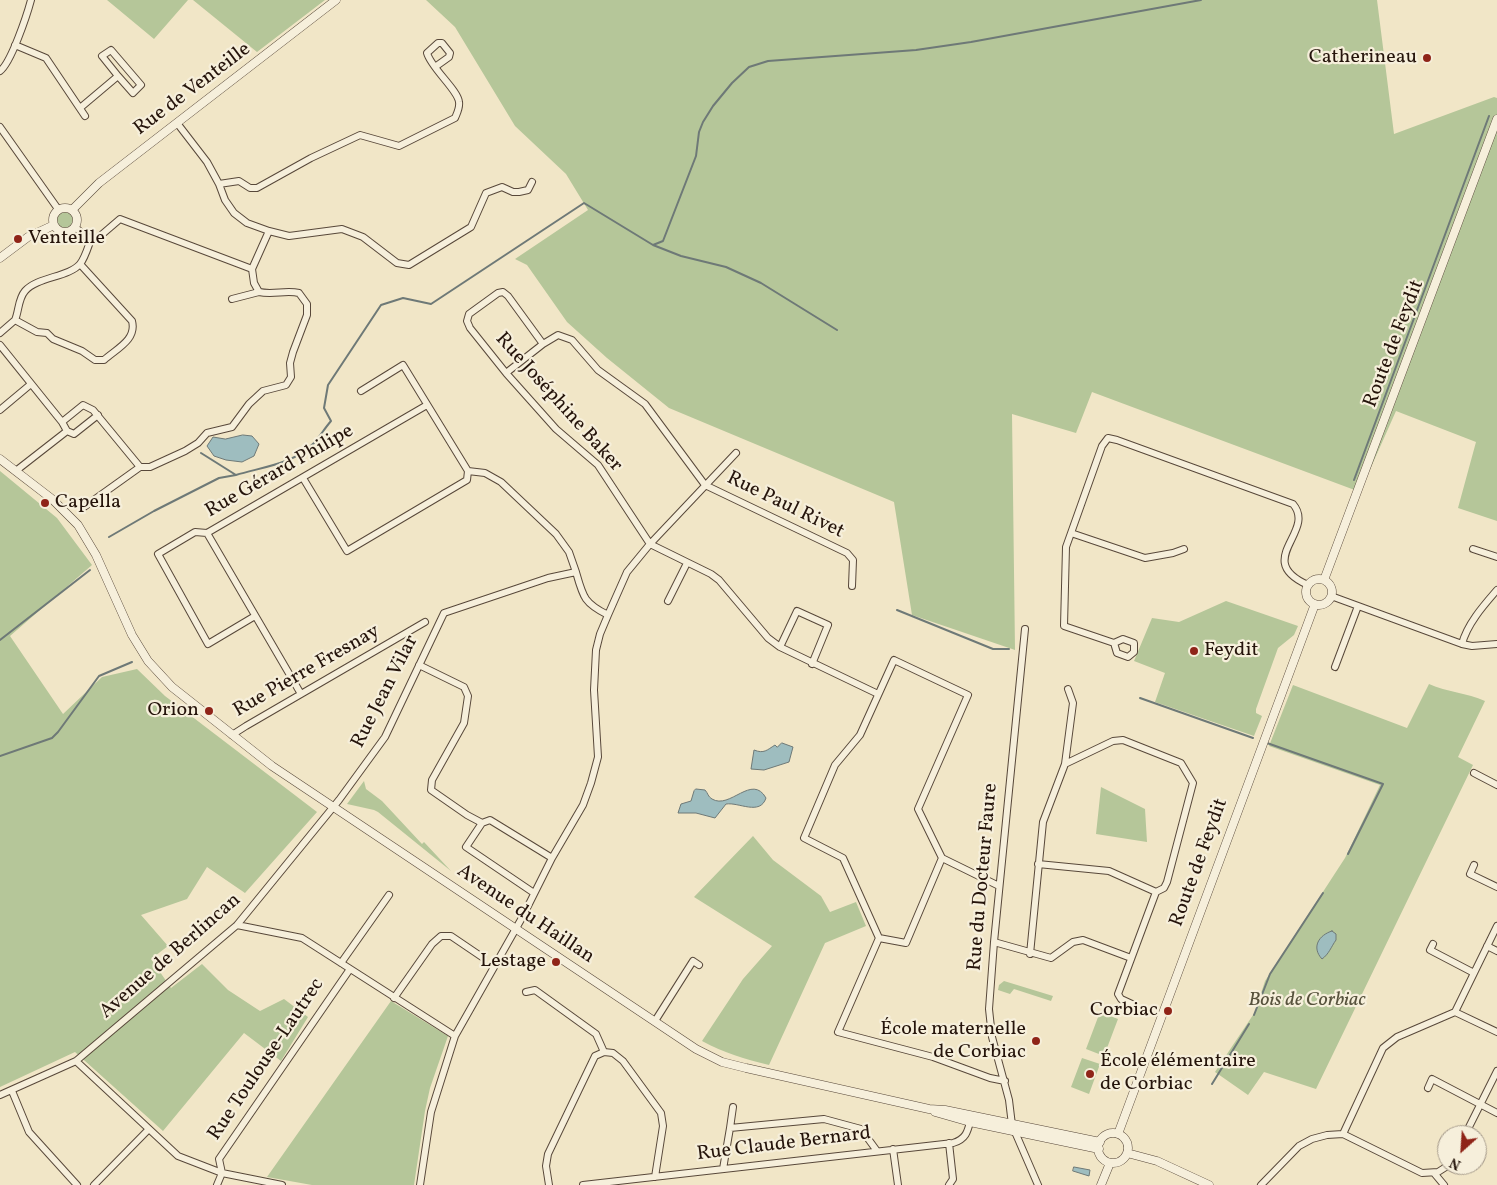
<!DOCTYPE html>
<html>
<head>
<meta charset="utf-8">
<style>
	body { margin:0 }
	#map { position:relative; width:1497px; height:1185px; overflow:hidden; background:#f1e6c7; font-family:Vollkorn,serif }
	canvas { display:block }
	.north { position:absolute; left:1437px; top:1125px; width:50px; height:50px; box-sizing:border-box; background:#f6efdb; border:1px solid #a29788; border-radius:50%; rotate:206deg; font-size:14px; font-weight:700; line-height:20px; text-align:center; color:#25140b }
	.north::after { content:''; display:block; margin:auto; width:18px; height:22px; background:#8f2418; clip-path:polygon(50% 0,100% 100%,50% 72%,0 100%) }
</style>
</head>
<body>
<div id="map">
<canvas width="1497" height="1185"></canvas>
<div class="north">N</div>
</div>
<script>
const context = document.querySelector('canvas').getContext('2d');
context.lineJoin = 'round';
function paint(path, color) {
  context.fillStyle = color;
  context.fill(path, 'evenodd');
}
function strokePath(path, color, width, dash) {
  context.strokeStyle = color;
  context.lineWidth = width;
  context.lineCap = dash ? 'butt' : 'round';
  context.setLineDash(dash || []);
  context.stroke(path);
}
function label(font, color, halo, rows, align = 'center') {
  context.font = font + ' Vollkorn,serif';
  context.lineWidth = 4.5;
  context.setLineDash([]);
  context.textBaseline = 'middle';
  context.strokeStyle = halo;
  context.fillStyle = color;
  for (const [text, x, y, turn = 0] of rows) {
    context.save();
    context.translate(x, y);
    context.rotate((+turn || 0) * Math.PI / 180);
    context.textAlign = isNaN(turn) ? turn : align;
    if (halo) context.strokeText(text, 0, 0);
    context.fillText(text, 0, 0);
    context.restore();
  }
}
paint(new Path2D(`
	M107 0H188L154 39Z
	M193 0H325L257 52Z
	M426 0H1377L1394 134 1494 97 1497 98V521L1458 508 1476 442 1396 411 1360 492 1092 392 1076 433 1012 414 1015 650 912 615 894 502 669 408 607 358 567 322 527 265 515 259 588 210 566 174 515 126 455 27Z
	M57 220a8 8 0 1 1 16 0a8 8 0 1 1-16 0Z
	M0 471 57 518 92 565 10 636 63 714 102 677 137 669 165 696 317 812 245 893 207 867 187 899 141 915 168 946 151 959 171 988 202 964 228 990 260 1011 284 999 308 1017 281 1061 244 1033 163 1131 75 1052 0 1087Z
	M1226 601 1298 626 1294 635 1278 648 1256 709V713L1262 716 1254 736 1155 702 1165 673 1134 661 1152 618 1179 622Z
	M1429 684C1447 692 1467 693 1485 701L1458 757 1473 765 1316 1089 1264 1072 1248 1095 1215 1072 1255 1012 1265 981 1345 858 1380 785 1269 746 1293 685 1407 728Z
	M364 781 366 789 382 801 422 844 424 842 451 871 378 812 374 810 347 804Z
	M1101 787 1145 809 1147 842 1096 834Z
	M753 836 773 860 821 896 830 912 856 902 866 926 825 943 769 1065C745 1059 724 1053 702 1041L743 979 772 946 694 897Z
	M1004 981 1053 996 1051 1001 1014 989 1010 994 998 990 999 985Z
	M391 1001 448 1036 430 1088 425 1111 414 1185H312L267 1177Z
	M1100 1012 1118 1019 1104 1056 1086 1049Z
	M1082 1058 1100 1064 1089 1094 1071 1087Z`), '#b5c699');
const water = new Path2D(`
	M243 435 252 436 259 444 254 456 242 462 226 460 214 456 207 446 213 437 225 439Z
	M782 743 793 747 789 762 764 770 751 769 754 750C764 754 767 750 775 745L777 747Z
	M696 789 705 790C708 793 708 797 712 799 730 810 752 773 766 798 760 816 739 802 726 804L715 818 696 813H678L681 804 691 801 694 791Z
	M1332 931 1336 934V940C1331 947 1329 954 1322 959 1311 947 1319 935 1332 931Z
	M1074 1167 1090 1170 1089 1176 1073 1171Z`);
paint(water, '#9ebdbf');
strokePath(water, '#6e7977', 1);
strokePath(new Path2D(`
	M653 245 681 256 726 267 761 283 837 330
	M201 453 236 475C262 467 294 464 314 443 320 436 325 428 331 421L324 408 328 385 381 305 403 298 431 304 584 203 653 245 663 241 696 156 699 132 703 122 713 106 732 83 749 67 768 61 916 50 971 42 1201 0
	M1354 480 1489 116
	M109 537 154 511 219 478 236 475
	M897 610 993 649H1009
	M0 640 90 570
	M1140 698 1253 738
	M1267 743 1383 784 1348 854
	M0 756 52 738 58 732 99 676 132 662
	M1254 1015 1270 974 1323 893
	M1212 1084 1249 1024`), '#6e7977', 2);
const minor = new Path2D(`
	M15 45 46 58 85 116
	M0 71C11 63 27 15 31 0
	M80 108 118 76 133 93 141 85 111 50 102 56 118 76
	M177 123 207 162 219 184 225 200 234 213 247 223 269 231 289 236 342 229 363 237 397 263 409 265 471 227 486 193 502 187 513 192H519L528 190 532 182
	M0 127 58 209
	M219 184 239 181 250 188H257L311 158 360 135 399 146 455 118C457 113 460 108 459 102 458 90 431 68 427 53L438 43H442L450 53 449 57 435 67
	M75 227 85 236 94 239 99 237 120 219 252 269 254 283 259 292C273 295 286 290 299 293L307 304V315L293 352 290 363 291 377 286 385 263 391 249 404 232 427 207 433 198 443 185 451 150 467H140L84 507
	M80 264 132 321C137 340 116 349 104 360H95L82 351 53 339 47 333 37 332 15 320C19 311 18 299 25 291 37 277 69 277 80 264 85 258 88 247 91 239
	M252 269 269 231
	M232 299 259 292
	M0 333 15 320
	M0 345 62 422
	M506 373 543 344
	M361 391 403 365 468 471
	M0 410 31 384
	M67 431 62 422 83 405 93 410 140 467
	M17 470 67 431 74 434 98 415
	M468 471 485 473 501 482 556 534 569 552 576 572
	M303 478 347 551 467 480 468 471
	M207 533 195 532 158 554 208 644 255 616
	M1071 533 1145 558 1173 553 1184 549
	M1473 549 1497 557
	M852 586 853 560 847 553 705 485 645 404 598 370 572 340 558 335 543 344 508 296 503 292 498 293 469 314 467 321 470 328 506 373 556 429 598 465 650 544 711 574 719 580 768 638 780 647 878 694
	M1331 596 1462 644 1472 646 1497 644
	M668 601 687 563
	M1025 629 994 942 989 1009 992 1037 1009 1100 1012 1125 1038 1185
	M1114 643 1117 653 1128 657 1134 652V643L1123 639 1114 643 1064 626 1066 547 1102 446 1108 438 1117 440 1293 504C1317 532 1252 560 1308 585
	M1462 644C1467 624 1484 605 1497 590
	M780 647 797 611 828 625 812 664
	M419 665 464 687 468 696 464 723 432 780 431 790 467 815 482 823
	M1335 667 1358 606
	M301 694 207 533 427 405
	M232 735 246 726 425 622
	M1065 764 1113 741 1123 740 1181 763 1193 783 1167 882 1164 888 1156 892 1118 994 1121 999 1134 1005
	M1474 773 1497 785
	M942 858 906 943 879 938 838 1032 933 1057 990 1078 1005 1081
	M1038 864 1109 871 1156 892
	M1474 865 1470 874 1497 887
	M534 893 466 847 482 823 490 820 552 858
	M237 925 302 938 455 1036
	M879 938 843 858 804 838 835 765 860 735 894 660 968 695 918 809 942 858 999 886
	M994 942 1051 958 1073 942 1083 940 1131 958
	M1433 944 1430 950 1474 973
	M1487 946 1497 951
	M1030 954 1043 822 1065 764 1073 703 1068 689
	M341 963 389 895
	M526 992 535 990 596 1034 604 1052 595 1056 548 1154 546 1166 549 1185
	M394 998 432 944 441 936H451L482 957
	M1455 1012 1497 926
	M655 1021 693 961 699 965
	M604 1052 613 1053 623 1061 661 1113 663 1126 655 1177
	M76 1061 178 1156 222 1173 282 1185
	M1428 1088 1432 1079 1497 1113
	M12 1091 29 1132 77 1185
	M0 1095 76 1061 237 925 339 800 385 737 444 613 548 578 576 572C583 597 584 603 608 615
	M730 1128 733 1107
	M1343 1134 1383 1048 1397 1037 1455 1012 1497 1032
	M1465 1135 1497 1071
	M893 1149 898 1185
	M723 1169 730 1128 824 1119 861 1129 877 1151
	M1434 1173 1444 1185
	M94 1185 149 1129
	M217 1185 222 1173 219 1159 350 969
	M420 1185 431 1112 455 1036 523 916 552 858 583 805 591 783 598 757 594 690 596 650 600 634 608 615 627 572 650 544 736 453
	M583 1185 953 1143C967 1139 968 1130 971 1118
	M949 1185 953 1179 949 1143
	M1261 1185 1299 1146 1312 1139 1327 1135 1343 1134 1422 1173 1438 1172 1449 1165`);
const tertiary = new Path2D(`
	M53 220a12 12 0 1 1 24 0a12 12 0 1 1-24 0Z
	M72 210 99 183 336 0
	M0 258 28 237 54 225
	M0 459 52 499 78 525 96 555 132 635 148 661 172 687 272 766 696 1049 722 1062 746 1068 929 1109 945 1110 1100 1142
	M1306 592a13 13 0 1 1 26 0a13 13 0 1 1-26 0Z
	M1324 580 1497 119
	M935 1112 970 1122 1099 1149
	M1098 1148a15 15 0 1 1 30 0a15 15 0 1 1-30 0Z
	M1118 1134 1315 604
	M1127 1153 1157 1161 1209 1185
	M1101 1185 1110 1163`);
strokePath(minor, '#58483a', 8);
strokePath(tertiary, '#58483a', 9);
strokePath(minor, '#f6efdb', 6);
strokePath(tertiary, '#f6efdb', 8);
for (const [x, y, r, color] of [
	[1427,58,5,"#8f2418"],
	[18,239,5,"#8f2418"],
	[45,503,5,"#8f2418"],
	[1194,651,5,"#8f2418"],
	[209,711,5,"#8f2418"],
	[556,962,5,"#8f2418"],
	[1168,1011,5,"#8f2418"],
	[1036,1041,5,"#8f2418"],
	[1090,1074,5,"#8f2418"]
]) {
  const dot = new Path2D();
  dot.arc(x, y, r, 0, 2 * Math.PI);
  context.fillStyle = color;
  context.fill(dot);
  strokePath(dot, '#f6efdb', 2);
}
label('20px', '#25140b', '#f6efdb', [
	["Catherineau",1417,58],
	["Venteille",28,239,"left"],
	["Capella",55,503,"left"],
	["Feydit",1204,651,"left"],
	["Orion",199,711],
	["Lestage",546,962],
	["Corbiac",1158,1011],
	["École maternelle",1026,1030],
	["de Corbiac",1026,1053],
	["École élémentaire",1100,1062,"left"],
	["de Corbiac",1100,1085,"left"]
], 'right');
label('20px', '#25140b', '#f6efdb', [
	["Rue de Venteille",193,90,-37],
	["Route de Feydit",1395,344,-69],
	["Rue Joséphine Baker",558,403,48],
	["Rue Gérard Philipe",280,472,-30],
	["Rue Paul Rivet",785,506,26],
	["Rue Pierre Fresnay",307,672,-30],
	["Rue Jean Vilar",386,692,-63],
	["Route de Feydit",1200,863,-70],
	["Rue du Docteur Faure",984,877,-85],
	["Avenue du Haillan",525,915,34],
	["Avenue de Berlincan",171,957,-41],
	["Rue Toulouse-Lautrec",267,1060,-56],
	["Rue Claude Bernard",784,1145,-7]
]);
label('italic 20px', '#57523d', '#f6efdb', [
	["Bois de Corbiac",1307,1001]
]);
</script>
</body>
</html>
